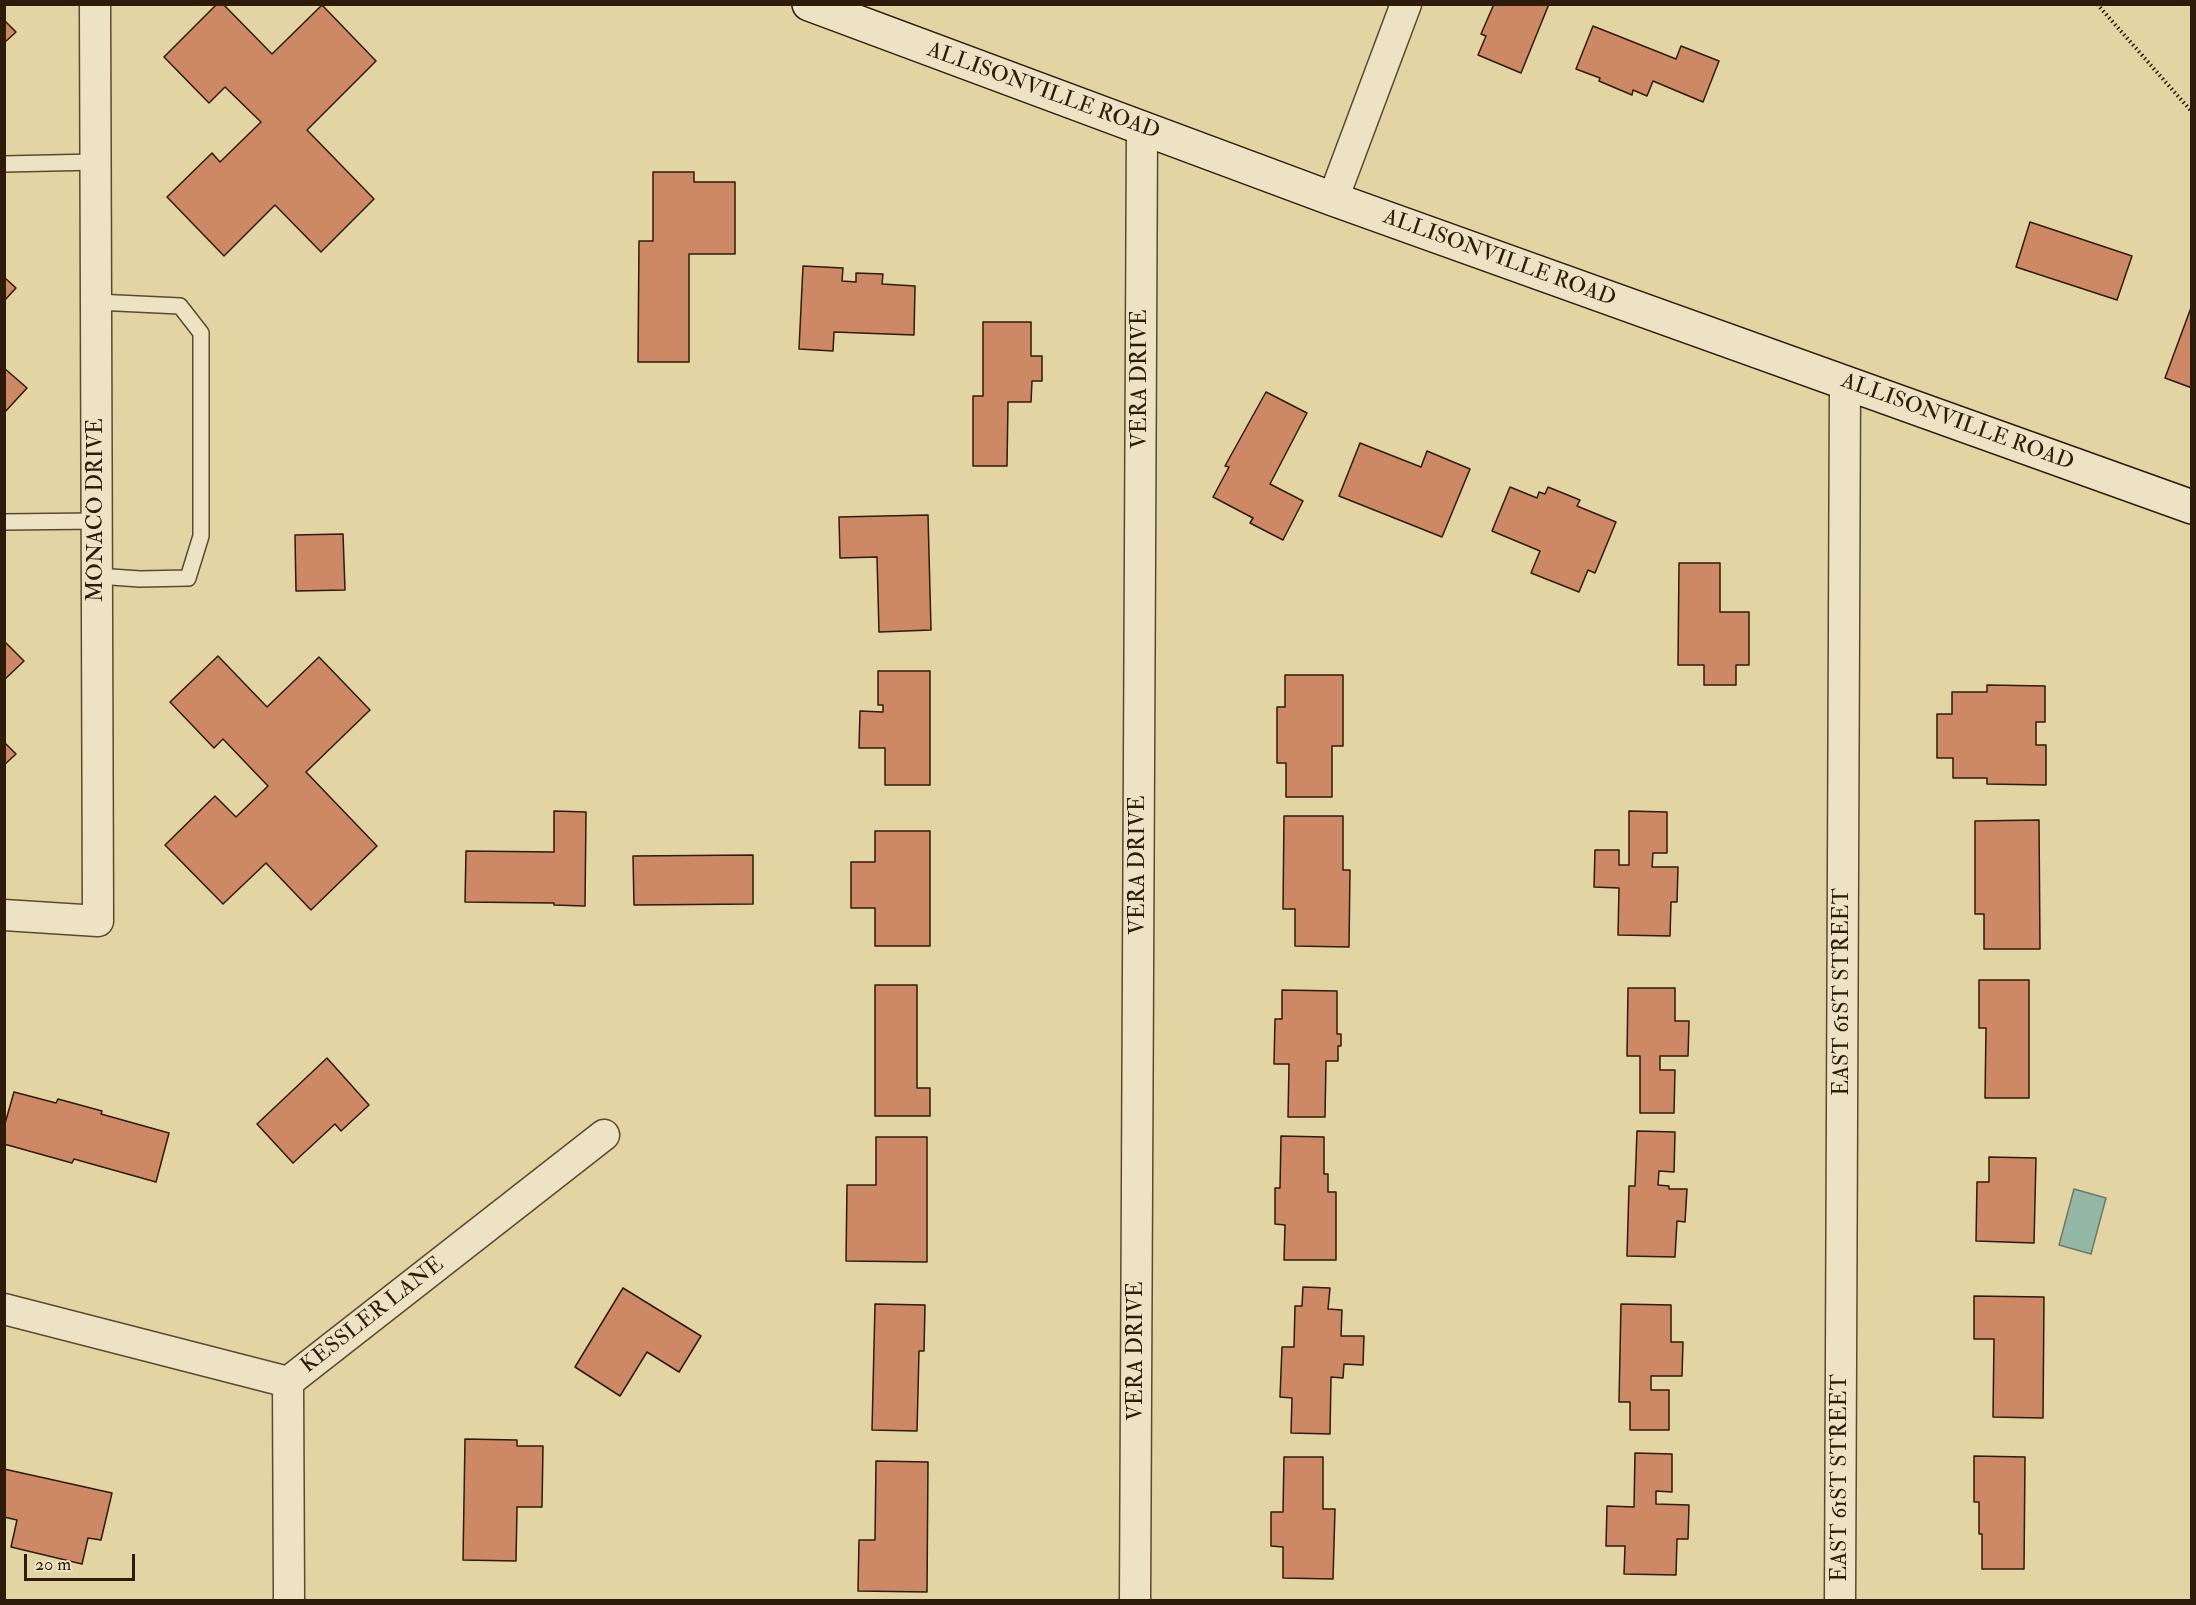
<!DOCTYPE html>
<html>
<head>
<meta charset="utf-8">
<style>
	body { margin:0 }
	#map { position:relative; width:2196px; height:1605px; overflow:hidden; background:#e3d4a4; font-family:"IM FELL Double Pica",serif }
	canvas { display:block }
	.frame { position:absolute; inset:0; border:6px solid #2f1b0a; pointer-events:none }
	.scale { position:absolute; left:24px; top:1554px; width:111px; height:27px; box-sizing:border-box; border:3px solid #2f1b0a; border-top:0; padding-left:8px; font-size:18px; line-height:21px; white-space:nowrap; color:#2f1b0a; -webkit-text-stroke:4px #ede3c4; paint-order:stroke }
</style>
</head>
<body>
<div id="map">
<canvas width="2196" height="1605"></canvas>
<div class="frame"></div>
<div class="scale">20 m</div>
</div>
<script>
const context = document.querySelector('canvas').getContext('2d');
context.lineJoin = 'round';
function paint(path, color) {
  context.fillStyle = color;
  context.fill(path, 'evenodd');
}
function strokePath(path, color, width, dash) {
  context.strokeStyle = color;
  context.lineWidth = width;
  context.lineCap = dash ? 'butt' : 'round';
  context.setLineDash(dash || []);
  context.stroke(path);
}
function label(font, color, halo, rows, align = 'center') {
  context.font = font + ' "IM FELL Double Pica",serif';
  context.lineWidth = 5;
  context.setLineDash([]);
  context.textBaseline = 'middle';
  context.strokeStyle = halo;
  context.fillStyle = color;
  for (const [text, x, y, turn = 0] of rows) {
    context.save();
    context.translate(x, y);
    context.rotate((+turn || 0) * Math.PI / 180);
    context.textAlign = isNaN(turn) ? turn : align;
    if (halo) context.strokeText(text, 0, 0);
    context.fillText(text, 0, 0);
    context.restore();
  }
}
const water = new Path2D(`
	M2074 1189 2106 1198 2091 1254 2059 1245Z`);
paint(water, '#95b8a6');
strokePath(water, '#6c7968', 1.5);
const building = new Path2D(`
	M217 4H223L272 54 322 5 376 61 307 130 374 199 321 252 275 205 224 256 167 197 212 153 220 162 261 122 225 87 209 103 164 57Z
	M1494 4H1549L1521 73 1478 55 1486 36 1481 34Z
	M4 20 16 32 4 43Z
	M1593 26 1676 59 1681 46 1719 61 1703 102 1653 81 1647 96 1633 90 1632 95 1599 81 1600 78 1576 69Z
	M653 172H694V182H735V254H689V362H638L639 241H653Z
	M2030 222 2132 256 2117 300 2016 267Z
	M803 266 843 268 842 281 856 282V273L883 274 882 284 915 286 914 335 834 332 833 351 799 349Z
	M4 277 16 288 4 301Z
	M2192 305V388L2165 378Z
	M983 322H1031V356H1042V381H1032L1031 402H1008L1007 466H973V396H983Z
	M4 368 27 388 4 413Z
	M1266 392 1307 413 1270 484 1303 501 1283 540 1250 523 1253 518 1213 497 1229 467 1225 466Z
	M1360 443 1421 467 1427 451 1470 469 1442 537 1339 496Z
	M1510 487 1537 498 1539 492 1545 494 1548 487 1580 500 1577 506 1616 522 1595 573 1588 570 1579 592 1531 573 1540 551 1492 531Z
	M928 515 931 630 879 632 877 557 840 558 839 517Z
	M343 534 345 590 296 591 295 535Z
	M1679 563H1720V612H1749V665H1736V685H1704V665H1678Z
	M4 641 24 661 4 680Z
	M218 656 267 707 319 657 370 710 306 772 377 846 311 910 266 863 223 904 165 845 215 796 236 817 268 786 223 739 214 748 170 702Z
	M878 671H930V785H885V748H859L860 711 883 712V705H878Z
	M1285 675H1343V746H1332V797H1286V763H1277V707H1285Z
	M1987 685 2045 686V722H2036V745H2046V785L1987 784V778H1953V758H1937V714H1952V692H1987Z
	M4 742 16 754 4 765Z
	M554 811 586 812 585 906 554 905V903L465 902 466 851 554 852Z
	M1629 811 1667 812V853H1653L1652 867H1678L1677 902H1671L1670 936 1618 935 1619 888 1594 887 1595 850H1619V865H1629Z
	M1284 816H1343V870H1350L1349 947 1295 946V909H1283Z
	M2039 820 2040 949H1984V914H1975V821Z
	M875 831H930V946H875V908H851V862H875Z
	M753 855V904L634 905 633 856Z
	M1979 980H2029V1098H1985L1986 1028H1979Z
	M875 985H917V1088H930V1116H875Z
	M1628 988H1675V1021H1689L1688 1056H1660V1070H1675L1674 1113H1640V1056H1627Z
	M1282 990 1337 991V1034H1341V1046H1338V1061H1326L1325 1117H1288L1289 1064H1274L1275 1019H1282Z
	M327 1058 369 1105 341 1131 335 1124 293 1163 257 1124Z
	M14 1092 56 1103 58 1099 102 1111 101 1114 169 1133 156 1182 74 1159 72 1163 4 1144V1127Z
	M1637 1131 1675 1132 1674 1172 1659 1171 1658 1185 1669 1186V1189H1687L1685 1222 1677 1221 1675 1257 1627 1256 1629 1186H1635Z
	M1281 1136 1324 1137V1174H1328V1192H1336V1260H1284L1285 1225 1275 1224V1188H1280Z
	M876 1137H927V1262L846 1261 847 1185H876Z
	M1989 1157 2036 1158 2034 1243 1976 1241 1977 1182H1989Z
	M1303 1287 1330 1288 1328 1309 1342 1310 1341 1336H1364L1363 1365 1344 1364 1343 1378 1331 1377 1330 1434 1291 1433 1292 1398 1280 1397 1282 1347H1294L1295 1306H1302Z
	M623 1288 701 1336 679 1372 647 1352 620 1396 575 1367Z
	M1974 1296 2044 1297 2043 1418 1993 1417 1994 1339H1974Z
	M875 1304 925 1305 924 1351H919L917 1431 872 1430Z
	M1621 1304 1671 1305V1342H1683L1682 1376H1651V1390H1669V1430H1630V1402H1619Z
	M465 1439 517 1440V1446H543L542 1507H517L516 1561 463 1560Z
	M1635 1453 1672 1454V1492L1656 1491V1504L1689 1505 1688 1539H1677L1676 1575 1624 1574 1625 1546H1606L1607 1506 1634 1507Z
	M1974 1456 2025 1457 2024 1569H1982V1534H1979V1502H1974Z
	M1284 1457H1323V1509H1335L1333 1579 1283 1578V1547L1271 1546V1512H1283Z
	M876 1461 928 1462 927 1592 858 1591 859 1540H875Z
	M4 1469 112 1493 101 1540 88 1538 82 1564 11 1547 17 1520 4 1517Z`);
paint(building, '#cd8966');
strokePath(building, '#2f1b0a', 1.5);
const service = new Path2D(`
	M4 164 96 162
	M96 302 180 306 201 333V536L188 578 140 579 97 576
	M4 522 97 521`);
const minor = new Path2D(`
	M1333 199 1406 4
	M4 915 98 921 95 4
	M4 1309 288 1382
	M288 1382 604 1135
	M288 1382 289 1600
	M1135 1600 1142 129
	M1840 1600 1845 383`);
const secondary = new Path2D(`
	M809 4 1333 199 2192 507`);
strokePath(service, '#5c4930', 18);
strokePath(minor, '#5c4930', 33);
strokePath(secondary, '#2f1b0a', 36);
strokePath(new Path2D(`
	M2097 4 2192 112`), '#2f1b0a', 4, [1.5, 3]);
strokePath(service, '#ede3c4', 15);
strokePath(minor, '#ede3c4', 30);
strokePath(secondary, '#ede3c4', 33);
label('22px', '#2f1b0a', '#ede3c4', [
	["ALLISONVILLE ROAD",1043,92,20],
	["ALLISONVILLE ROAD",1499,259,20],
	["VERA DRIVE",1141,379,-90],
	["ALLISONVILLE ROAD",1957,423,20],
	["MONACO DRIVE",97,510,-90],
	["VERA DRIVE",1139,865,-90],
	["EAST 61ST STREET",1843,992,-90],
	["KESSLER LANE",373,1316,-38],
	["VERA DRIVE",1137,1351,-90],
	["EAST 61ST STREET",1841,1478,-90]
]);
</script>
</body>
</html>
